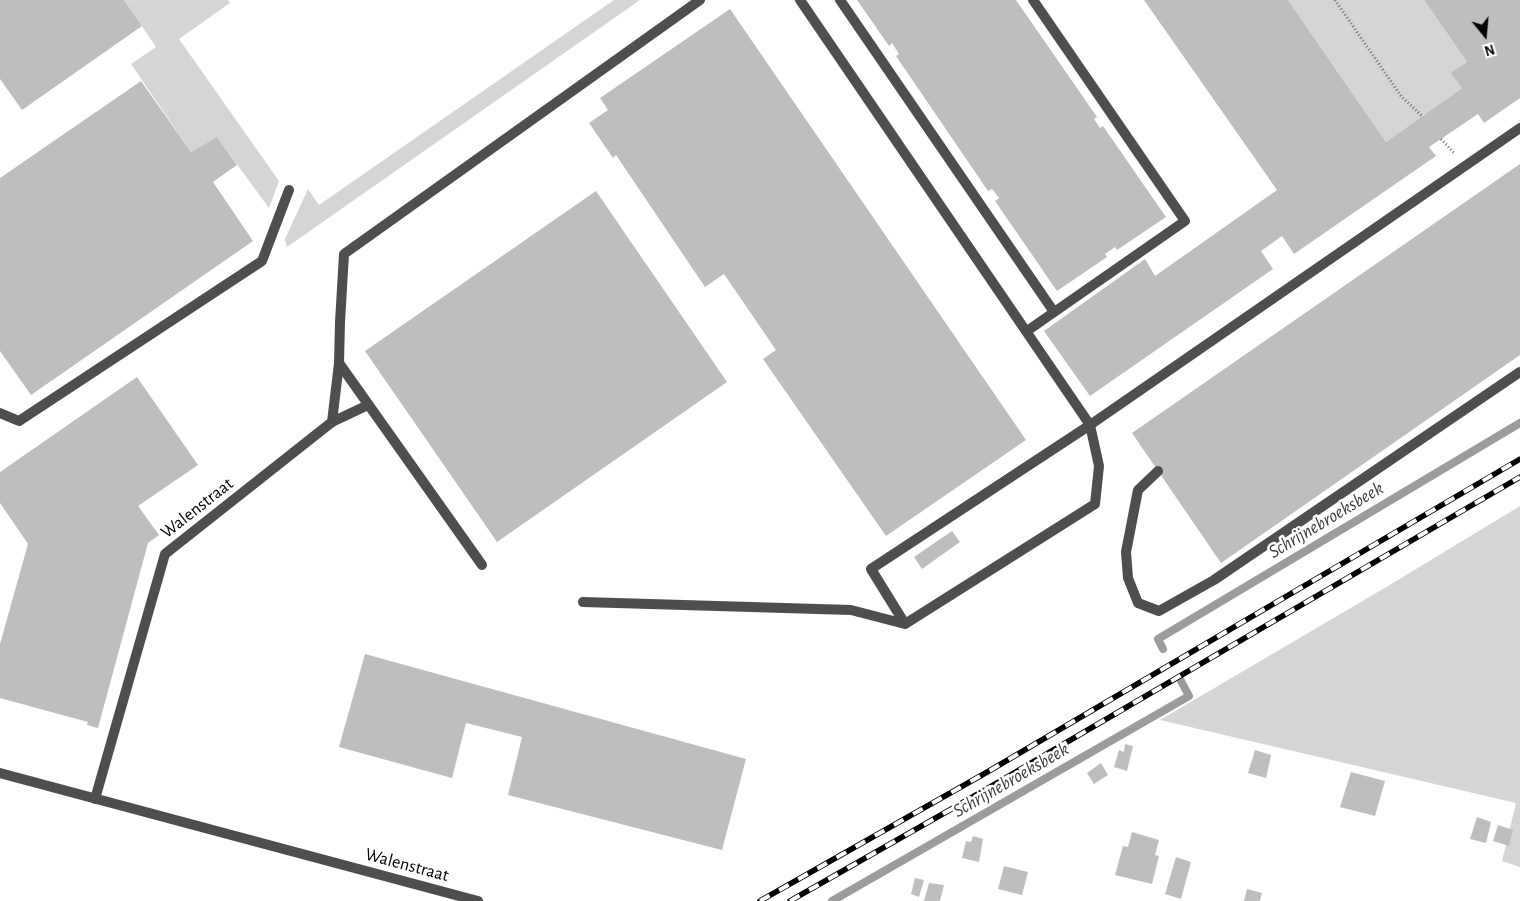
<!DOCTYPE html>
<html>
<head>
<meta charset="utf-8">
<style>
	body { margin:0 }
	#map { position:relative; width:1520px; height:901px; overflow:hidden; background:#fff; font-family:"Alegreya Sans",sans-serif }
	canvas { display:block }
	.north { position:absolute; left:1460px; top:10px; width:50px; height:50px; -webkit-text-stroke:4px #fff; paint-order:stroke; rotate:163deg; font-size:14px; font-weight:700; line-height:20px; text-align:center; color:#000 }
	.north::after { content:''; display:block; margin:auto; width:18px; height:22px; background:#000; clip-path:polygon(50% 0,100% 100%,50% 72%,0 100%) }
</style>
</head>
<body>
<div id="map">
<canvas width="1520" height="901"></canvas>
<div class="north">N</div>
</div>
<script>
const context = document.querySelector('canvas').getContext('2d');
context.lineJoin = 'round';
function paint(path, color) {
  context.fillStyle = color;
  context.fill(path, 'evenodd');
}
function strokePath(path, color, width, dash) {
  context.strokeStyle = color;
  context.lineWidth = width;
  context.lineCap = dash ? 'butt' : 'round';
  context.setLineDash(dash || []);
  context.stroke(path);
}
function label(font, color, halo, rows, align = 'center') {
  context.font = font + ' "Alegreya Sans",sans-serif';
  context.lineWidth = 5;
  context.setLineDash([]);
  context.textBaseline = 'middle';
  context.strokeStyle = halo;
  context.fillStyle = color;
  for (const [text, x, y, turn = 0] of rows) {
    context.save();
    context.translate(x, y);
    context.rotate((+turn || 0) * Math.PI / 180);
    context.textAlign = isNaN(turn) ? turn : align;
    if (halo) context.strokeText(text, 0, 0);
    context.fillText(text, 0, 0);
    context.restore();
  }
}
paint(new Path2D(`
	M124 0H228L230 3 179 39 279 181 269 208 217 137 191 152 131 64 156 47Z
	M614 0H640L287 247 285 239 308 189 319 205Z
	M1288 0H1424L1467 62 1450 73 1462 88 1386 142Z
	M1520 506V867L1502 861 1516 803 1160 720 1388 586Z`), '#d5d5d5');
strokePath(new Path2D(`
	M1163 649 1158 639 1520 423
	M832 901 1189 696 1180 679`), '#9c9c9c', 8);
paint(new Path2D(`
	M0 0H124L142 26 22 110 0 79Z
	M857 0H1016L1097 117 1094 119 1100 128 1103 126 1166 217 1117 250 1115 247 1105 254 1107 257 1057 291 995 201 999 198 992 189 988 191 896 56 899 54 892 43 889 46Z
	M1144 0H1288L1386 142 1462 88 1450 73 1467 62 1424 0H1520V98L1484 123 1478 114 1429 147 1436 156 1294 254 1282 236 1261 251 1273 269 1090 396 1044 331 1145 259 1155 276 1277 190Z
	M730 9 1026 440 886 536 763 359 776 350 724 274 705 287 616 155 613 158 589 123 608 110 600 98Z
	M141 81 191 152 217 137 237 165 213 182 253 241 31 395 0 351V178Z
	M1520 164V355L1221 563 1132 433Z
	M596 191 727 382 497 542 365 351Z
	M137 377 198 465 138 506 159 535 148 543 98 728 87 725 88 722 0 698V644L28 544 0 503V472Z
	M952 531 960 542 922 569 914 557Z
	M365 654 746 759 722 850 508 795 522 737 466 723 452 778 339 747Z
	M1125 744 1133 746 1127 771 1114 767 1119 750 1124 752Z
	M1255 750 1271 755 1266 778 1248 773Z
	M1101 763 1108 775 1094 784 1087 773Z
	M1351 772 1385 781 1375 816 1340 807Z
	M1477 817 1491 822 1486 843 1470 839Z
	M1498 825 1513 830 1509 846 1493 841Z
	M1132 832 1159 840 1155 855 1159 856 1152 884 1115 875 1123 846 1128 847Z
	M973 836 983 839 979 862 962 858 966 841 971 842Z
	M1176 857 1191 862 1181 899 1165 894Z
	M1004 866 1028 872 1022 895 998 889Z
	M915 878 924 880 919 897 911 894Z
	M929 883 944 885 940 901H924Z
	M1247 889 1262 893 1260 901H1244Z`), '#bebebe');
strokePath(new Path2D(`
	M1335 0 1401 96 1422 116
	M1441 139 1454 153`), '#707070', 3, [1, 2.5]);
strokePath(new Path2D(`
	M800 0 1090 425 871 569 905 624 1095 504 1099 466 1090 425 1520 128
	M840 0 1054 312
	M340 322 344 254 700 0
	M1027 331 1185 221 1033 0
	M339 363 482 565
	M0 413 19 421 262 261 289 190
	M332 422 368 405
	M1158 471 1138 490 1126 552 1128 578 1138 603 1159 611 1214 580 1520 372
	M583 602 851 610 905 624`), '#4e4e4e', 10);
strokePath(new Path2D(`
	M0 773 478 901
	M95 799 165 554 332 422 339 363`), '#4e4e4e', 10);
strokePath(new Path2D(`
	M339 363 340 322`), '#4e4e4e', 10);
const rail = new Path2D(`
	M760 901 989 771 1520 459
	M790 901 997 783 1520 477`);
strokePath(rail, '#000', 5.5);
strokePath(rail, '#fff', 4, [11]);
label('18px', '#000', '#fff', [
	["Walenstraat",197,508,-38],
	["Walenstraat",407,865,15]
]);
label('italic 19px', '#3d3d3d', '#fff', [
	["Schrijnebroeksbeek",1326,520,-31],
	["Schrijnebroeksbeek",1011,780,-30]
]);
</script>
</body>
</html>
